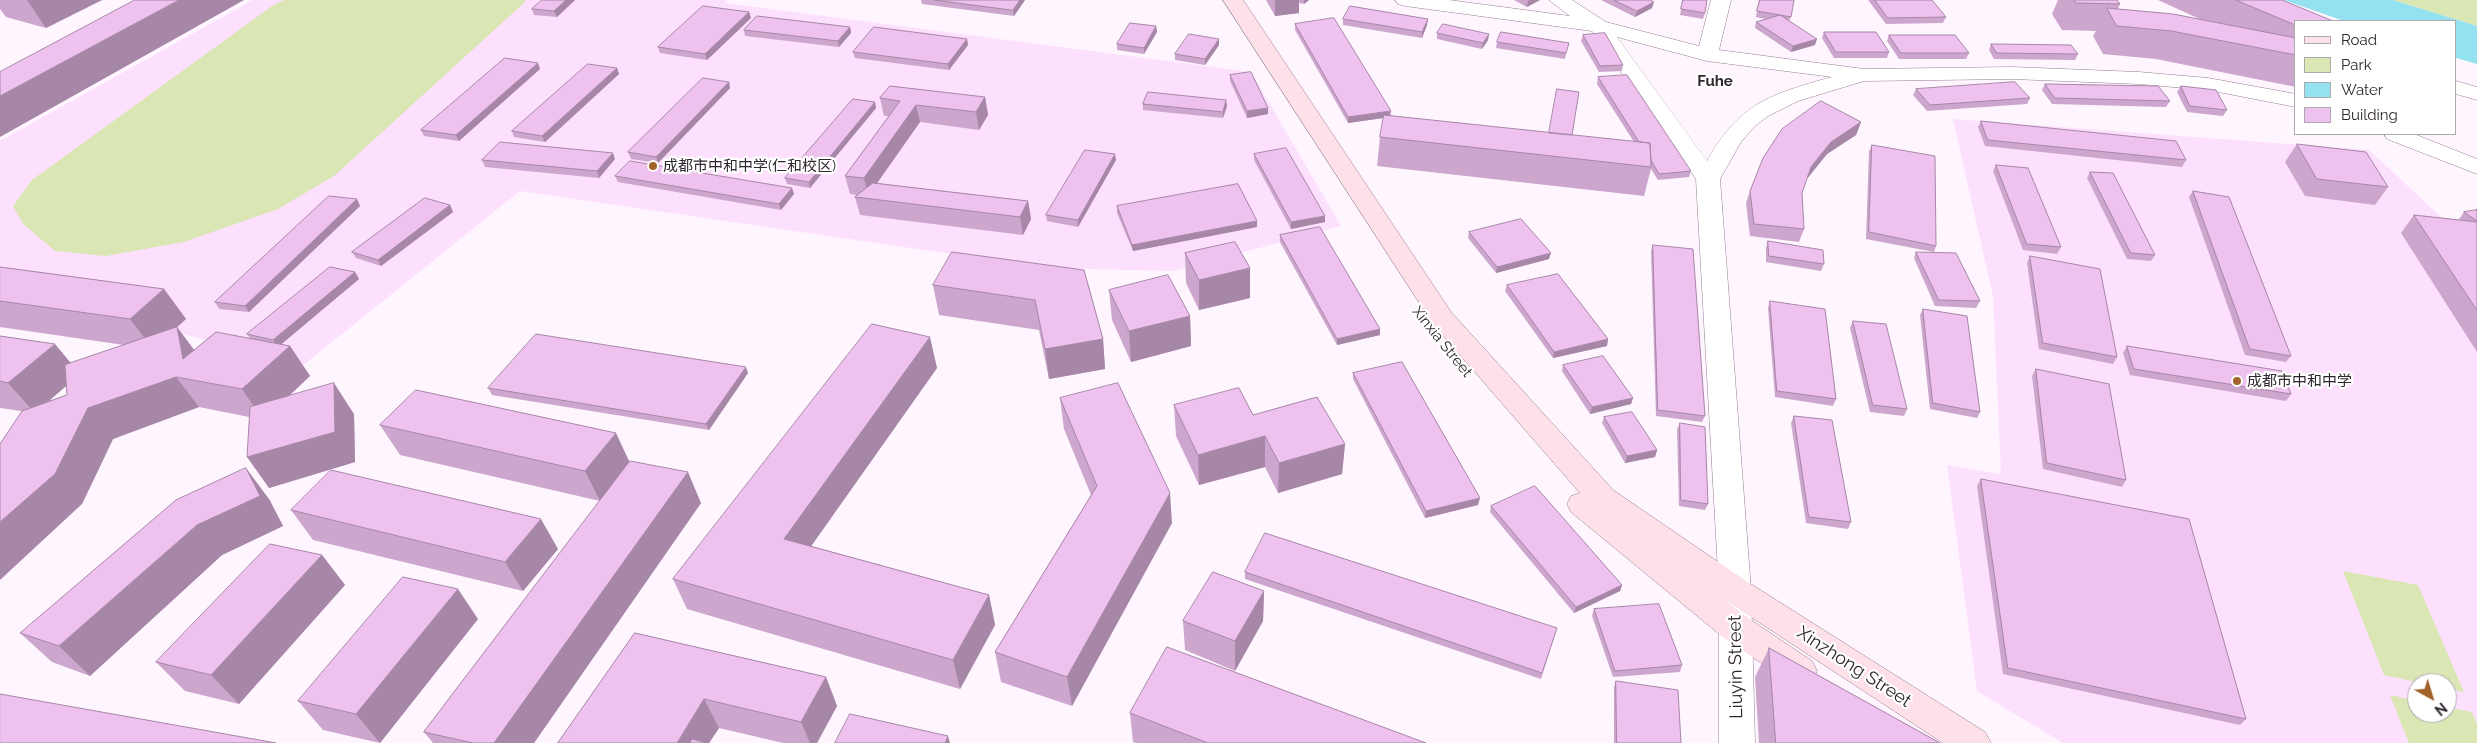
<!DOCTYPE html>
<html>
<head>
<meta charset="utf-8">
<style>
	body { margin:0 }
	#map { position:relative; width:2477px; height:743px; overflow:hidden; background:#fef5fe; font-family:Raleway,sans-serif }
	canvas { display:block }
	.legend { position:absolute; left:2294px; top:20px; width:162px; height:115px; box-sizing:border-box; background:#fff; border:1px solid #aca9ac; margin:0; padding:6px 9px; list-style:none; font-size:15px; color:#2f272f }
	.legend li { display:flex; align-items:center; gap:10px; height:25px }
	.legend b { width:25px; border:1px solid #aca9ac }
	.north { position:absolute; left:2407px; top:673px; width:50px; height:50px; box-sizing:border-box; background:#fff; border:1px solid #aca9ac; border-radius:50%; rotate:141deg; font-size:14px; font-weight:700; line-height:20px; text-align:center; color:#2f272f }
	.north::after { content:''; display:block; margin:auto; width:18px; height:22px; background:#a16328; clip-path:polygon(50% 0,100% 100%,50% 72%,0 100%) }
</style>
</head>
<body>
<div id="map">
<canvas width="2477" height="743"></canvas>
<ul class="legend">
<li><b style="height:6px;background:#fde0e8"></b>Road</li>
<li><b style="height:14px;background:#dae6b4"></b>Park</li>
<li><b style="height:14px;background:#94e2f0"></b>Water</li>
<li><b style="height:14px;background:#eec1ee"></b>Building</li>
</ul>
<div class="north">N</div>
</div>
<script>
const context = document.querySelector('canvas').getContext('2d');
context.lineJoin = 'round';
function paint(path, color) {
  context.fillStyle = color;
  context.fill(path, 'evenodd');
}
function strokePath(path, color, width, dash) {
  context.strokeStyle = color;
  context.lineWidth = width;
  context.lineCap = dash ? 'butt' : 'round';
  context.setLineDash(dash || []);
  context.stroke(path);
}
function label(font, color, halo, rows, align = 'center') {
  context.font = font + ' Raleway,"Noto Sans SC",sans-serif';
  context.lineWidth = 4.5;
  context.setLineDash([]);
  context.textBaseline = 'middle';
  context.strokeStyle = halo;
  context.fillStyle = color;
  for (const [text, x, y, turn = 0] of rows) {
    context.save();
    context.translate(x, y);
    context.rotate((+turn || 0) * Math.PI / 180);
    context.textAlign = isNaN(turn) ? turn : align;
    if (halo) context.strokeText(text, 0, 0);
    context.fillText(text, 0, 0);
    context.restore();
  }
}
paint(new Path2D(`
	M253 0H727L725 3 1251 72 1341 226 1173 271 1048 268 520 191 302 366 0 285V141Z
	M1953 119 2369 150 2443 219 2477 244V743H2063L1977 691 1947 465 2001 474 1993 296ZM2417 683H2447V713H2417Z`), '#fde0fd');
paint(new Path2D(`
	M284 0H525V2L334 176 278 209 184 242 106 256 55 251 23 224 13 206 32 180 272 6Z
	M2393 0H2477V26Z
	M2343 571 2418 585 2464 692 2447 688V683H2421L2384 675Z
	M2390 695 2417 701V713H2447V707L2472 712 2477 724V743H2409Z`), '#dae6b4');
paint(new Path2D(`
	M2284 0H2393L2477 26V64L2456 58V21H2344Z`), '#94e2f0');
const minor = new Path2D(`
	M1395 0H1449L1570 16 1549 0H1572L1606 22 1699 46 1711 0H1731L1719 50 1864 69 2012 67 2139 72 2208 78 2296 94V107L2208 90 2139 84 2012 79 1864 81 1798 101 1768 116 1755 126 1741 142 1720 179 1751 590 1755 743H1719V590L1696 179 1592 31 1405 6 1398 4ZM1617 37 1707 61 1832 77C1771 94 1739 103 1707 161Z
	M2384 134H2414L2477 159V174L2387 139Z`);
const tertiary = new Path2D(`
	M2456 81 2477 87V100L2456 94Z`);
const secondary = new Path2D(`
	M1223 0H1243L1451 312 1613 490 1746 581 1985 732 1991 743H1943L1722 598 1748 618 1812 661 1817 671 1812 681 1800 685 1788 681 1724 638 1571 512 1567 504 1571 496 1580 493 1433 324Z`);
strokePath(minor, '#937e92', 1);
strokePath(tertiary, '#937e92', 1);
strokePath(secondary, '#937e92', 1);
paint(minor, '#fff');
paint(tertiary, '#fff');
paint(secondary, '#fde0e8');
paint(new Path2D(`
	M0 0H102L46 28 6 17 0 9Z
	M575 0 557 17 534 15 532 9Z
	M921 0H1025L1014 16 922 4Z
	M1266 0H1309L1304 4 1299 3V13L1275 16Z
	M1514 0H1540L1527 7Z
	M1601 0H1650L1652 8 1635 17Z
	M1683 0 1705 13 1703 19 1680 15Z
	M1759 0 1791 17 1789 21 1815 45 1791 52 1755 28 1756 22 1766 19 1756 17Z
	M1868 0H1932L1946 17 1943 23 1886 24Z
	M2057 0H2117L2120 4 2118 9 2202 20 2158 0H2282L2296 21V87L2156 59 2103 54 2093 36 2096 31 2062 30 2052 14 2058 0Z
	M749 12 751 18 707 60 660 53 658 47Z
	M1343 19 1427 25 1422 38 1343 25Z
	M1295 24 1390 116 1634 142 1597 84 1598 77 1691 171 1689 177 1658 180 1651 169 1644 196 1377 166 1380 137 1384 118 1348 123 1295 30Z
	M1156 26 1157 32 1144 54 1117 50V44Z
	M850 27 851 33 839 47 745 36 744 30Z
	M1824 32 1889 52 1887 58H1834L1822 38Z
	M1437 33 1489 34 1488 40 1482 49 1437 39Z
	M1583 35 1623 65 1622 71 1599 72 1581 41Z
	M1889 35 1969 53 1966 59H1899L1887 41Z
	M967 39 968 45 949 70 855 58 853 52Z
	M1497 42 1567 49 1565 59 1496 48Z
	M1991 44 2078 54 2075 60 1994 59 1989 50Z
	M1219 45 1205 65 1175 60V54Z
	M617 68 619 74 545 142 514 137 512 131Z
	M540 69 459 141 424 136 421 130Z
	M1230 75 1268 114 1247 118 1230 81Z
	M729 82 730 88 658 163 631 159 628 152Z
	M2045 84 2170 101 2166 107 2052 104 2042 90Z
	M2181 86 2227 110 2223 116 2187 112 2177 92Z
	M1916 89 2030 98 2027 104 1927 111 1913 95Z
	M985 97 988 115 979 130 920 122 877 183 1028 201 1031 219 1023 235 860 215 855 197 858 195 850 194 845 176 889 116H884L880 98Z
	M875 102 876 108 810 188 787 184 785 178Z
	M1143 104 1227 106 1223 118 1143 110Z
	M1981 121 2186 160 2182 167 1985 146 1978 127Z
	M1861 122 1856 135 1827 154 1807 178 1802 193 1804 229 1799 242 1750 236 1746 203 1750 191Z
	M2297 144 2388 187 2375 205 2305 196 2285 162Z
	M1872 145 1936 246 1934 252 1866 239 1869 151Z
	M1254 154 1325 222 1291 229 1254 160Z
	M615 159 599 178 485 167 482 160Z
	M1116 160 1078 227 1047 221 1046 215Z
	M1996 165 2061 247 2057 254 2023 250 1993 171Z
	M2090 172 2155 255 2151 261 2127 259 2087 178Z
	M615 176 792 188 794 194 781 210 618 182Z
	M2193 191 2291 356 2286 362 2245 355 2189 197Z
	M357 199 360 206 249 312 219 309 215 302Z
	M450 205 453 212 381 266 356 258 352 252Z
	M1117 206 1257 227 1133 251 1117 213Z
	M2477 210V352L2401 233 2414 215 2462 220 2459 219 2464 212Z
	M1469 232 1549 259 1496 273 1468 238Z
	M1280 235 1380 335 1337 345 1280 242Z
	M1768 241 1824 264 1821 271 1766 262V248Z
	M1653 245 1705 416 1702 422 1656 416 1651 251Z
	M1916 252 1980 301 1976 308 1935 306 1914 258Z
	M1185 253 1250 268V298L1199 310 1186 283Z
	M2030 256 2117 357 2113 364 2039 349 2027 263Z
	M0 267 164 289 186 319 177 327 194 350 250 338 247 334 355 272 359 279 281 344 290 346 310 376 289 396 354 414 355 462 269 488 249 417 199 407 113 439 82 504 21 411 0 408V336L71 363 124 345 0 327ZM66 386 67 395 48 401Z
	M1084 270 1103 339 1105 369 1049 379 1039 330 939 315 933 285Z
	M1507 285 1608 339 1607 346 1553 358 1505 291Z
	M1109 290 1190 316 1191 346 1131 362 1112 320Z
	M1770 301 1836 399 1833 406 1775 397 1768 308Z
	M1923 309 1980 412 1977 418 1930 409 1920 315Z
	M1853 321 1907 409 1904 416 1870 412 1850 328Z
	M2127 346 2291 394 2286 401 2130 375 2123 353Z
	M1563 365 1633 398 1631 404 1590 414 1562 371Z
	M937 368 811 546 989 595 995 625 960 689 687 609 673 579Z
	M2036 369 2126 480 2122 487 2043 469 2032 376Z
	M748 373 709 430 492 395 488 388Z
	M1353 373 1478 505 1425 518 1353 379Z
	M1060 398 1172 523 1072 706 1001 682 995 652 1091 495 1064 429Z
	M1174 405 1253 415 1345 444 1342 474 1278 493 1265 467 1199 485 1176 436Z
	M1794 416 1851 522 1848 529 1806 523 1791 423Z
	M1604 417 1657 450 1655 457 1625 463 1602 423Z
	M1680 423 1708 504 1705 510 1679 506 1677 429Z
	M380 425 630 462 701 503 534 743H433L424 732 600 501 400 455Z
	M1981 479 2246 719 2240 725 2003 674 1977 486Z
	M269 499 283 526 222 555 90 676 52 662 20 633Z
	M1491 506 1622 585 1620 591 1574 613 1490 512Z
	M291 510 558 549 523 591 313 540Z
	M322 555 345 585 239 704 185 691 156 662Z
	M1245 572 1557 628 1541 679 1245 579Z
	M1264 591 1263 621 1235 671 1185 650 1183 621Z
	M1594 609 1682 665 1680 672 1613 677 1592 616Z
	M478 619 380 743 323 730 298 701Z
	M635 633 826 677 837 706 817 743H783L719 728 709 743H558Z
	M1769 648 1940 743H1759L1755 677Z
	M1616 681 1681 743H1614V687Z
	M1130 713 1426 743H1137L1133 742Z`), '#cda6cd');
paint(new Path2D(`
	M27 0H102L46 28Z
	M179 0H244L0 137V96Z
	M566 0H575L557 17 554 11Z
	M1020 0H1025L1014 16 1013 10Z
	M1275 0H1299V13L1275 16Z
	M1304 0H1309L1304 4Z
	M1530 0H1540L1527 7 1528 1Z
	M1654 2 1652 8 1635 17 1637 11Z
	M749 12 751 18 707 60 705 54Z
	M1428 19 1427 25 1422 38V32Z
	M1156 26 1157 32 1144 54V48Z
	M850 27 851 33 839 47 838 41Z
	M1489 34 1488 40 1482 49 1483 43Z
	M967 39 968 45 949 70 948 64Z
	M1219 39V45L1205 65V59Z
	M1817 39 1815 45 1791 52 1793 46Z
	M538 63 540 69 459 141 456 135Z
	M617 68 619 74 545 142 542 136Z
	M729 82 730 88 658 163 656 157Z
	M985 97 988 115 979 130 976 112Z
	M1226 100 1227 106 1223 118V112Z
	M875 102 876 108 810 188 809 182Z
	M916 105 920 122 868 196 864 178Z
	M1268 108V114L1247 118V111Z
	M1391 111 1390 117 1348 123V117Z
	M1861 122 1856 135 1827 154 1807 179 1811 167 1831 142Z
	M613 153 615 159 599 178 597 171Z
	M1115 154 1116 160 1078 227V220Z
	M792 188 794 194 781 210 779 204Z
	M357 199 360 206 249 312 245 306Z
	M1028 201 1031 219 1023 235 1020 217Z
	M450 205 453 212 381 266 378 260Z
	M1325 216V222L1291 229V222Z
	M1257 221V227L1133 251 1132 245Z
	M1551 253 1549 259 1496 273 1497 267Z
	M1250 268V298L1199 310V280Z
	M355 272 359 279 278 347 273 340Z
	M164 289 186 319 153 349 130 319Z
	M1190 316 1191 346 1131 362 1129 331Z
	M177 327 200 358 183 359Z
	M1380 329V335L1337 345V339Z
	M930 337 937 368 795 569 784 539Z
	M1103 339 1105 369 1049 379 1045 349Z
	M1608 339 1607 346 1553 358 1554 352Z
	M55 344 80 374 35 413 8 383Z
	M290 346 310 376 263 420 242 389Z
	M746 367 748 373 709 430 706 424Z
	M176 377 199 407 113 439 82 504 0 580V522L88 408Z
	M334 383 354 414 355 462 269 488 247 457Z
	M1633 398 1631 404 1590 414 1592 407Z
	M616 433 630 463 600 501 585 471Z
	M1265 436V467L1199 485 1198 455Z
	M1345 444 1342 474 1278 493 1279 463Z
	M1657 450 1655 457 1625 463 1627 456Z
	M246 468 269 499 283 526 222 555 90 676 59 646 197 525Z
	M688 472 701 503 534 743H494Z
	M1170 493 1172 523 1072 706 1067 677Z
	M1480 498 1478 505 1425 518 1426 511Z
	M541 519 558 549 523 591 505 562Z
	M322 555 345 585 239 704 211 675Z
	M1622 585 1620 591 1574 613 1576 607Z
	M458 589 478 619 380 743 356 714Z
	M1264 591 1263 621 1235 671V641Z
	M989 595 995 625 960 689 953 660Z
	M826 677 837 706 817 743H810L801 722Z
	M704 699 719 728 709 743H677Z
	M948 736 950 743H945Z`), '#a787a7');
const building = new Path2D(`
	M135 0H179L0 96V72Z
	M542 0H566L554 11 532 9Z
	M935 0H1020L1013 10Z
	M1614 0H1650L1654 2 1637 11Z
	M1683 0H1707L1705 13 1681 9Z
	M1760 0H1794L1791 17 1780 15 1817 39 1793 46 1756 22 1780 15 1757 11Z
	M1875 0H1932L1946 17 1888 18Z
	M2074 0H2117L2120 4 2076 3Z
	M2236 0H2282L2333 21H2296V25Z
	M703 6 749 12 705 54 658 47Z
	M1350 6 1428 19 1422 32 1343 19Z
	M2107 8 2173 14 2296 38V55L2171 31 2117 26Z
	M757 16 850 27 838 41 744 30Z
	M1334 18 1391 111 1348 117 1295 24Z
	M1130 23 1156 26 1144 48 1117 44Z
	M1443 24 1489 34 1483 43 1437 33Z
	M874 27 967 39 948 64 853 52Z
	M1501 32 1569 43 1566 53 1497 42Z
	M1824 32H1876L1889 52H1836Z
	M1605 33 1623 65 1600 66 1583 35Z
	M1189 34 1219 39 1205 59 1175 54Z
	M1889 35H1955L1969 53H1901Z
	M1991 44 2071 45 2078 54 1997 53Z
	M505 58 538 63 456 135 421 130Z
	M588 64 617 68 542 136 512 131Z
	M1251 72 1268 108 1247 111 1230 75Z
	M1627 75 1691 171 1659 174 1651 160 1650 143 1639 142 1598 77Z
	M703 78 729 82 656 157 628 152Z
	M2015 82 2030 98 1930 105 1916 89Z
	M2045 84 2158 86 2170 101 2055 98Z
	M890 86 985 97 976 112 916 105 864 178 845 176 900 101 880 98Z
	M2181 86 2216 90 2227 110 2190 106Z
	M1557 89 1579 92 1572 135 1549 133Z
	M1148 92 1226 100 1223 112 1143 104Z
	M853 99 875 102 809 182 785 178Z
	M1821 101 1861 122 1831 142 1811 167 1802 193 1804 229 1754 224 1750 191 1763 158 1782 129Z
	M1384 115 1650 143 1651 167 1380 137Z
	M1981 121 2176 141 2186 160 1988 140Z
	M500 142 613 153 597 171 482 160Z
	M2297 144 2366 152 2388 187 2317 179Z
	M1872 145 1935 156 1936 246 1869 232Z
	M1286 148 1325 216 1291 222 1254 154Z
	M1085 150 1115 154 1078 220 1046 215Z
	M630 161 792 188 779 204 615 176Z
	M1996 165 2028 168 2061 247 2027 244Z
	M2090 172 2113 173 2155 255 2131 253Z
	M873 183 1028 201 1020 217 855 197Z
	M1238 184 1257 221 1132 245 1117 206Z
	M2193 191 2229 197 2291 356 2250 349Z
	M329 196 357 199 245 306 215 302Z
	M425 198 450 205 378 260 352 252Z
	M2477 210V221L2464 212Z
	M2414 215 2477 222V310Z
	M1521 219 1551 253 1497 267 1469 232Z
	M1320 227 1380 329 1337 339 1280 235Z
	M1768 241 1823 250 1824 264 1769 256Z
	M1235 242 1250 268 1199 280 1185 253Z
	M1653 245 1693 249 1705 416 1658 410Z
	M952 252 1084 270 1103 339 1045 349 1035 300 933 285Z
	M1916 252 1956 253 1980 301 1939 300Z
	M2030 256 2100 269 2117 357 2043 343Z
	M0 267 164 289 130 319 0 301Z
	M330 267 355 272 273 340 247 334Z
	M1558 274 1608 339 1554 352 1507 285Z
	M1168 275 1190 316 1129 331 1109 290Z
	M1770 301 1825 309 1836 399 1777 391Z
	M1923 309 1967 316 1980 412 1933 403Z
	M1853 321 1886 324 1907 409 1873 405Z
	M872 324 930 337 784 539 989 595 953 660 673 579Z
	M177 327 183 359 216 332 290 346 242 389 176 377 88 408 55 474 0 522V444L22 411 67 395 65 365Z
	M536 334 746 367 706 424 488 388Z
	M0 336 55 344 8 383 0 381Z
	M2127 346 2282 371 2291 394 2134 369Z
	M1603 356 1633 398 1592 407 1563 365Z
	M1402 362 1480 498 1426 511 1353 373Z
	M2036 369 2109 384 2126 480 2047 463Z
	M334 383 335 432 247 457 250 407Z
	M1118 383 1170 493 1067 677 995 652 1097 486 1060 398Z
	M1239 388 1253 415 1317 397 1345 444 1279 463 1265 436 1198 455 1174 405Z
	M416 390 616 433 585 471 380 425Z
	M1632 412 1657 450 1627 456 1604 417Z
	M1794 416 1832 420 1851 522 1809 517Z
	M1680 423 1705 427 1708 504 1681 500Z
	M630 461 688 472 494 743H473L424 732Z
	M246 468 260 496 197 525 59 646 20 633 176 500Z
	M331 470 541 519 505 562 291 510Z
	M1981 479 2189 519 2246 719 2008 668Z
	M1535 486 1622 585 1576 607 1491 506Z
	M1265 533 1557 628 1542 673 1245 572Z
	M270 544 322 555 211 675 156 662Z
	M1213 572 1264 591 1235 641 1183 621Z
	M403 577 458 589 356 714 298 701Z
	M1659 604 1682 665 1615 671 1594 609Z
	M635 633 826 677 801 722 704 699 677 743H558Z
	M1167 647 1426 743H1208L1130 713Z
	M1769 648 1940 743H1776Z
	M1616 681 1678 690 1681 743H1617Z
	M0 694 276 743H0Z
	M850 714 948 736 945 743H835Z
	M692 739 707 743H690Z`);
paint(building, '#eec1ee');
strokePath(building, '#a787a7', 1);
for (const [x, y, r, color] of [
	[653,166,5,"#a16328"],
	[2237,381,5,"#a16328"]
]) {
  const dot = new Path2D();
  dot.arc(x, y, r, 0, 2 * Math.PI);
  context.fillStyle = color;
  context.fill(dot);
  strokePath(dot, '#fff', 2);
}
label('bold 15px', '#2f272f', '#fff', [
	["Fuhe",1715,81]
]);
label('15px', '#2f272f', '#fff', [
	["成都市中和中学(仁和校区)",663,166],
	["成都市中和中学",2247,381]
], 'left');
label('15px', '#2f272f', '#fff', [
	["Xinxia Street",1442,342,51]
]);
label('18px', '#2f272f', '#fff', [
	["Liuyin Street",1736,667,-91],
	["Xinzhong Street",1854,667,33]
]);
</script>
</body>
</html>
